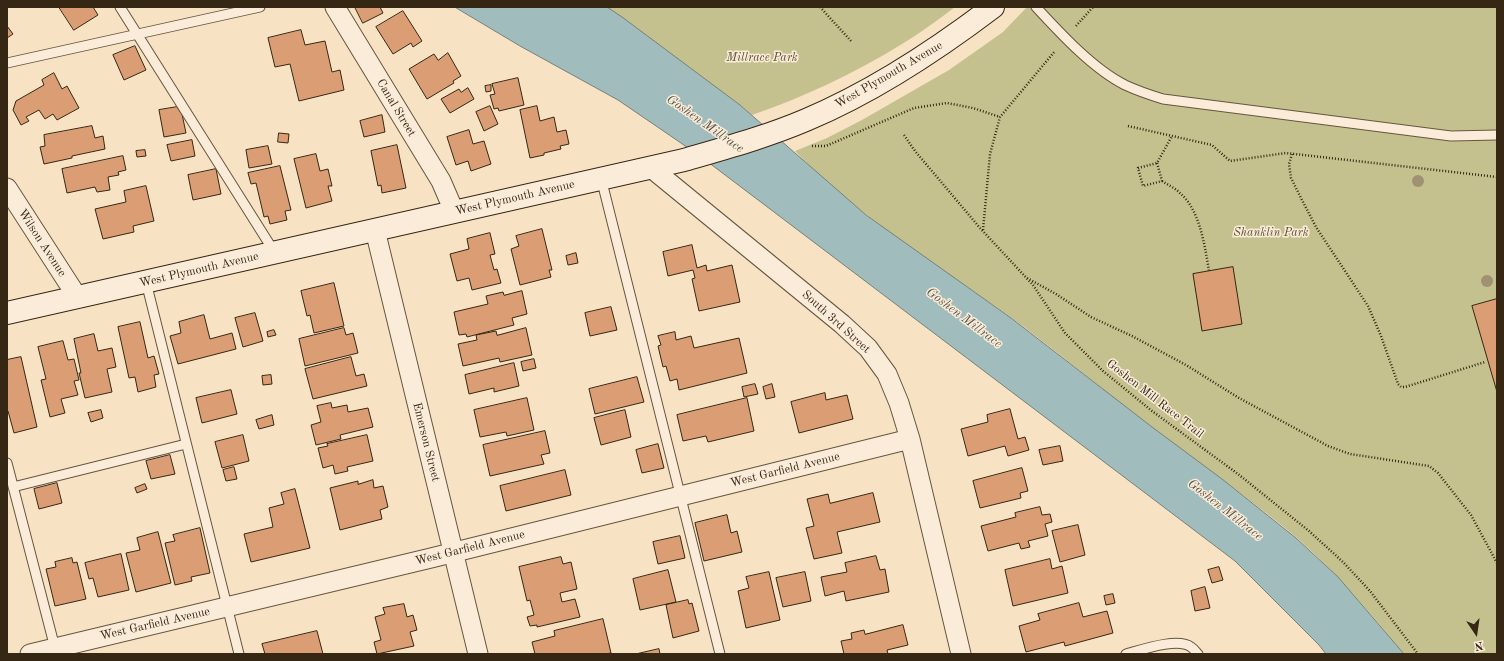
<!DOCTYPE html>
<html>
<head>
<meta charset="utf-8">
<style>
	body { margin:0 }
	#map { position:relative; width:1504px; height:661px; overflow:hidden; background:#f8e2c4; font-family:"Old Standard TT",serif }
	canvas { display:block }
	.frame { position:absolute; inset:0; border:8px solid #352713; pointer-events:none }
	.north { position:absolute; left:1456px; top:613px; width:40px; height:40px; -webkit-text-stroke:3px #faecd9; paint-order:stroke; rotate:167deg; font-size:11px; font-weight:700; line-height:16px; text-align:center; color:#352713 }
	.north::after { content:''; display:block; margin:auto; width:14px; height:18px; background:#352713; clip-path:polygon(50% 0,100% 100%,50% 72%,0 100%) }
</style>
</head>
<body>
<div id="map">
<canvas width="1504" height="661"></canvas>
<div class="frame"></div>
<div class="north">N</div>
</div>
<script>
const context = document.querySelector('canvas').getContext('2d');
context.lineJoin = 'round';
function paint(path, color) {
  context.fillStyle = color;
  context.fill(path, 'evenodd');
}
function strokePath(path, color, width, dash) {
  context.strokeStyle = color;
  context.lineWidth = width;
  context.lineCap = dash ? 'butt' : 'round';
  context.setLineDash(dash || []);
  context.stroke(path);
}
function label(font, color, halo, rows, align = 'center') {
  context.font = font + ' "Old Standard TT",serif';
  context.lineWidth = 3;
  context.setLineDash([]);
  context.textBaseline = 'middle';
  context.strokeStyle = halo;
  context.fillStyle = color;
  for (const [text, x, y, turn = 0] of rows) {
    context.save();
    context.translate(x, y);
    context.rotate((+turn || 0) * Math.PI / 180);
    context.textAlign = isNaN(turn) ? turn : align;
    if (halo) context.strokeText(text, 0, 0);
    context.fillText(text, 0, 0);
    context.restore();
  }
}
paint(new Path2D(`
	M607 7H955C938 20 920 33 902 44 855 73 804 97 752 115L740 105Z
	M1027 7H1497V654H1404C1370 613 1336 572 1296 537 1249 498 1199 463 1150 426 1103 390 1057 351 1009 316 936 264 857 216 795 151L827 138 862 120 949 70 1003 32Z`), '#c4c18f');
const water = new Path2D(`
	M455 7H607L622 17 740 105 866 215 1011 318 1152 427 1222 479 1296 538 1338 577 1404 654H1326L1319 645 1235 561 700 156 618 100 520 46Z`);
paint(water, '#a0bcbc');
strokePath(water, '#758078', 1);
const building = new Path2D(`
	M59 7H93L98 15 74 30Z
	M355 7H380L383 13 363 23Z
	M403 11 422 41 413 47 411 43 393 54 376 27Z
	M7 26 13 34 7 38Z
	M301 30 305 45 325 41 332 72 340 70 344 90 299 101 290 64 275 67 268 38Z
	M135 46 146 70 124 80 113 55Z
	M448 53 461 76 453 81 454 83 427 99 409 69 434 54 438 60Z
	M54 73 62 89 67 86 79 108 57 120 53 114 45 119 39 110 26 117 29 121 21 125 13 110 16 101 44 85 42 80Z
	M518 78 524 105 499 111 498 108 494 109 490 95 495 94 492 84Z
	M491 85V91L486 92 485 86Z
	M468 88 474 99 450 113 441 99 459 89 461 92Z
	M490 106 498 124 484 131 476 112Z
	M537 106 540 121 554 117 557 132 566 130 569 144 560 146 561 149 544 153V155L530 158 520 110Z
	M177 107 182 114 186 133 164 137 159 110Z
	M382 115 385 132 364 137 360 121Z
	M92 126 95 138 103 136 105 149 72 156V158L44 164 40 147 45 146 44 135Z
	M469 130 473 144 484 141 491 164 471 171 468 161 456 165 447 137Z
	M279 133 289 134 288 143 278 142Z
	M192 140 195 156 171 161 167 145Z
	M397 145 406 188 382 193 381 185 378 186 371 151Z
	M268 146 272 164 249 168 246 150Z
	M145 150 146 156 137 157 136 151Z
	M316 154 320 171 328 169 332 186H328L332 201 306 208 294 159Z
	M123 156 126 170 118 172 119 175 108 177 110 190 97 192 95 187 67 193 62 169Z
	M280 166 291 210 285 211 287 220 270 224 268 216 264 217 256 183 251 184 248 173Z
	M216 169 221 194 193 200 188 175Z
	M146 186 154 221 133 226 134 232 103 239 95 209 126 202 124 191Z
	M542 229 552 270H549L551 277 520 285 511 249 519 246 516 236Z
	M490 233 495 254 490 255 494 270 497 269 501 283 472 290 469 278 457 281 450 254 469 249 467 239Z
	M692 245 697 268 706 265 707 271 732 265 740 302 699 311 692 279 695 278 693 270 668 276 663 252Z
	M576 253 578 263 568 265 566 256Z
	M1233 267 1242 324 1202 331 1193 274Z
	M334 283 344 326 314 333 310 315 307 316 301 291Z
	M522 291 527 314 512 318 514 325 467 337 466 334 459 335 454 312 488 304 486 296 503 292 504 295Z
	M1497 299V392L1472 306Z
	M611 307 617 330 590 336 585 313Z
	M255 313 263 341 243 347 235 318Z
	M204 315 210 339 232 333 236 349 178 364 170 336 181 333 179 322Z
	M140 322 148 358 154 356 159 374 154 375 156 387 138 392 135 377 129 378 118 327Z
	M344 328 346 335 353 333 358 353 305 366 299 339Z
	M526 328 532 355 500 362 499 358 463 366 458 344 477 340 476 335 496 331 497 335Z
	M274 330 276 335 268 337 267 332Z
	M675 332 676 340 691 336 694 348 739 338 747 373 679 390 677 379 670 381 666 366 663 367 658 346 661 345 658 336Z
	M94 334 98 351 112 348 116 367 107 369 112 392 85 398 79 373H81L74 339Z
	M63 341 68 360 74 359 79 380 74 381 78 395 61 399 65 413 50 417 41 380 46 379 38 347Z
	M21 357 37 427 14 433 8 411H7V360Z
	M351 357 356 376 364 374 367 386 313 399 305 369Z
	M534 359 536 368 523 371 521 362Z
	M514 363 519 386 494 392V388L469 394 465 375Z
	M271 375 272 384 263 385 262 376Z
	M637 377 644 402 595 414 589 389Z
	M755 384 758 394 744 397 742 387Z
	M772 384 775 397 766 399 763 387Z
	M231 390 237 414 202 423 196 398Z
	M825 393 826 400 847 395 853 419 799 433 791 402Z
	M527 398 534 430 507 436 506 432 480 437 474 410Z
	M747 398 754 431 708 442 706 436 683 441 677 415Z
	M331 403 332 408 347 405 348 412 368 408 373 427 340 435 341 439 316 445 311 425 321 422 317 406Z
	M1010 409 1018 439 1025 437 1029 450 1008 456 1005 446 968 456 961 429 988 422 987 415Z
	M101 410 103 418 91 422 88 413Z
	M625 410 631 437 601 445 594 418Z
	M272 415 274 425 259 429 256 420Z
	M545 431 550 453 541 455 544 464 490 476 483 445Z
	M243 435 249 461 222 468 215 442Z
	M367 435 373 461 347 467 348 471 335 474 333 465 323 468 318 448 328 446 327 444Z
	M658 444 664 468 642 473 636 450Z
	M1060 446 1063 461 1043 465 1039 450Z
	M170 455 175 474 151 479 146 461Z
	M234 467 237 479 226 481 223 470Z
	M1022 468 1028 491 1020 493 1021 498 980 508 973 481Z
	M565 470 571 495 506 511 500 486Z
	M373 480 374 488 383 486 388 507 380 510 382 519 340 530 330 488 358 481V484Z
	M57 483 62 503 39 509 34 489Z
	M145 484 147 489 137 493 135 488Z
	M295 489 310 548 251 562 244 534 273 527 269 508 284 504 281 493Z
	M873 493 880 522 837 532 842 553 814 559 806 528 814 526 807 499 828 494 830 503Z
	M1040 507 1042 515 1050 514 1052 522 1045 524 1048 536 1028 541 1030 547 1021 549 1019 543 988 551 981 526 1016 517 1015 513Z
	M727 515 731 533 737 531 742 552 704 561 695 523Z
	M1078 525 1085 555 1060 562 1052 531Z
	M200 528 210 573 191 577 192 581 175 585 165 543 175 541 173 535Z
	M158 532 171 583 136 592 126 553 140 550 137 538Z
	M680 536 685 558 658 564 653 542Z
	M121 554 129 590 98 597 93 578 89 579 85 563Z
	M876 556 880 570 885 569 889 592 846 601 844 591 825 596 821 577 847 572 845 563Z
	M561 557 563 564 571 562 577 589 560 593 562 602 575 599 580 617 537 627V625L530 626 527 617 534 615 530 600 527 601 519 567Z
	M72 558 73 563 77 562 86 599 55 606 46 569 56 567 55 562Z
	M1050 559 1052 569 1062 566 1068 593 1013 606 1005 570Z
	M1219 567 1223 580 1212 583 1208 570Z
	M668 570 676 602 640 610 633 579Z
	M769 572 780 620 746 628 738 591 749 588 746 577Z
	M805 572 811 601 783 607 776 578Z
	M1205 587 1210 608 1195 611 1191 591Z
	M1113 594 1115 603 1106 605 1104 596Z
	M688 600 689 604 692 603 699 631 673 638 666 605Z
	M1079 603 1083 617 1107 611 1113 633 1065 646 1064 642 1026 652 1019 626 1040 620 1038 614Z
	M404 604 407 617 413 615 417 630 410 632 414 646 377 654 374 642 381 640 375 617 385 614 383 608Z
	M603 619 611 653 605 654H535L532 642 555 636 554 631Z
	M903 625 908 645 887 650 888 654H844L841 641 852 639 851 633 864 630 865 634Z
	M317 631 323 654H265L262 644Z
	M659 649 660 654H636Z`);
paint(building, '#da9d74');
strokePath(building, '#352713', 1);
const service = new Path2D(`
	M120 7 275 253
	M1036 7C1060 33 1093 69 1125 85 1138 91 1150 95 1163 99L1451 136 1497 135
	M7 63 260 7
	M601 178 720 654
	M146 282 239 654
	M7 463 55 648
	M13 487 186 444
	M1126 654C1141 650 1178 637 1191 647 1194 649 1196 652 1198 654`);
const minor = new Path2D(`
	M335 7 441 181 454 211
	M650 167 842 324 868 348 887 374 899 403 910 439 961 654
	M7 188 78 298
	M375 230 478 654
	M30 654 431 558 910 439`);
const secondary = new Path2D(`
	M7 313 684 160C725 148 766 137 806 120 873 92 935 51 993 7`);
strokePath(service, '#66563f', 11);
strokePath(minor, '#66563f', 21);
strokePath(secondary, '#352713', 24);
strokePath(new Path2D(`
	M820 7 851 41
	M1076 26 1093 7
	M1128 126 1212 145 1230 161 1286 153 1497 177
	M904 135 915 151 980 228 1033 285 1065 333 1103 371 1152 411 1238 474 1309 531 1343 562 1370 591 1418 654
	M812 146H826L914 108 947 103 973 108 1000 117
	M1292 154 1289 164 1291 178 1302 200 1316 227 1368 306 1381 336 1398 384 1401 387H1405L1485 362
	M1157 163 1162 181 1143 186 1138 168 1157 163 1172 136
	M1162 181C1168 185 1175 188 1180 193 1200 210 1205 247 1209 271
	M983 230 990 154 1000 117 1055 51
	M1027 278 1056 294 1091 317 1132 336 1186 365 1239 398 1328 446 1350 454 1429 466 1438 473 1471 515 1497 563`), '#352713', 2.5, [1, 2]);
strokePath(service, '#faecd9', 9);
strokePath(minor, '#faecd9', 19);
strokePath(secondary, '#faecd9', 22);
context.fillStyle = '#a19174';
for (const [x, y] of [
	[1418,181],
	[1487,281]
]) {
  context.beginPath();
  context.arc(x, y, 6, 0, 2 * Math.PI);
  context.fill();
}
label('italic 12px', '#594e32', '#faecd9', [
	["Millrace Park",762,58],
	["Shanklin Park",1271,233]
]);
label('12px', '#352713', '#faecd9', [
	["West Plymouth Avenue",889,75,-30],
	["Canal Street",396,108,59],
	["West Plymouth Avenue",515,198,-13],
	["Wilson Avenue",42,243,57],
	["West Plymouth Avenue",199,270,-13],
	["South 3rd Street",836,322,42],
	["Goshen Mill Race Trail",1155,399,38],
	["Emerson Street",426,442,76],
	["West Garfield Avenue",785,470,-14],
	["West Garfield Avenue",470,548,-14],
	["West Garfield Avenue",155,624,-13]
]);
label('italic 13px', '#555446', '#faecd9', [
	["Goshen Millrace",705,124,35],
	["Goshen Millrace",964,318,37],
	["Goshen Millrace",1225,510,38]
]);
</script>
</body>
</html>
